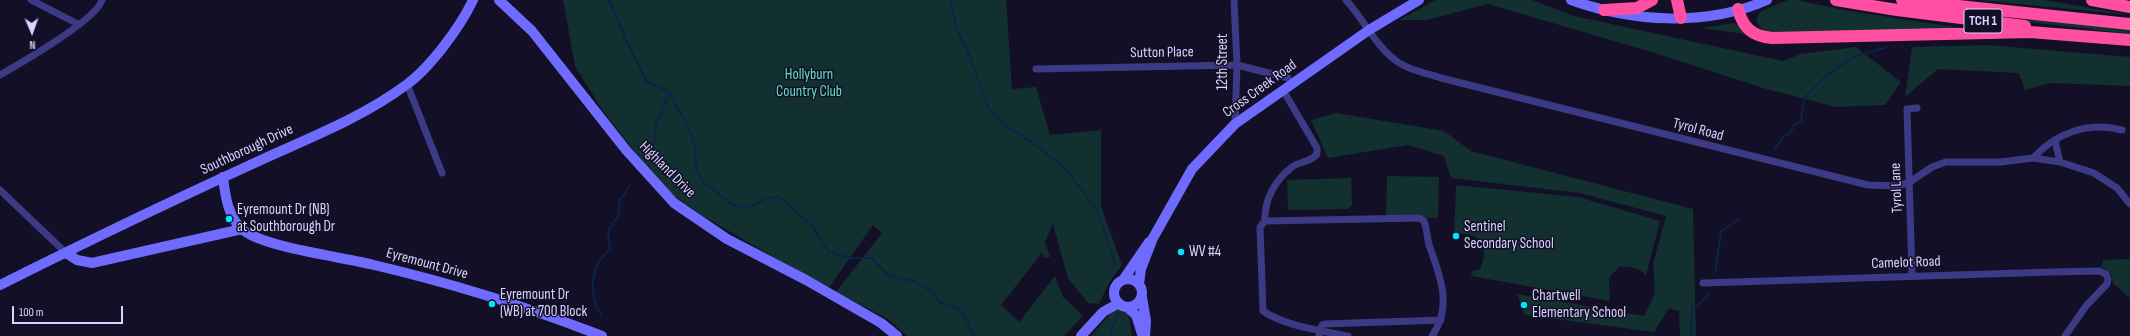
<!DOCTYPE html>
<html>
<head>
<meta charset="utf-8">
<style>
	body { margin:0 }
	#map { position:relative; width:2130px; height:336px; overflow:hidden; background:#130f26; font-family:"Sofia Sans Condensed",sans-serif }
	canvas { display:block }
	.north { position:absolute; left:12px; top:12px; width:40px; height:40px; -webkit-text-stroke:3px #130f26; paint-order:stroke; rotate:178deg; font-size:11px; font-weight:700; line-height:16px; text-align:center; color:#d9d4ff }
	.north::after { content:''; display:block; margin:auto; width:14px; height:18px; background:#d9d4ff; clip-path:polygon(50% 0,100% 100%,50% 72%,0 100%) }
	.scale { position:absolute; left:12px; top:306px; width:111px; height:18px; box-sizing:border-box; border:2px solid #d9d4ff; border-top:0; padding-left:5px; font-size:12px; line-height:14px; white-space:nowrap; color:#d9d4ff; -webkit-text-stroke:3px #130f26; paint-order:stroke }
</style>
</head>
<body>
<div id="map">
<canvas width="2130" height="336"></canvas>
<div class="north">N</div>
<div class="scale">100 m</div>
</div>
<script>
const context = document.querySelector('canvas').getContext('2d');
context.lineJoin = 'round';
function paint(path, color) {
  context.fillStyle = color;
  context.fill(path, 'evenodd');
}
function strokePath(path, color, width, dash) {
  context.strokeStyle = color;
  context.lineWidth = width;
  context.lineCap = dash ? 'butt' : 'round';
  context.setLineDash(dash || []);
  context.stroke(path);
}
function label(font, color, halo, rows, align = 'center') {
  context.font = font + ' "Sofia Sans Condensed",sans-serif';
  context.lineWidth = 3;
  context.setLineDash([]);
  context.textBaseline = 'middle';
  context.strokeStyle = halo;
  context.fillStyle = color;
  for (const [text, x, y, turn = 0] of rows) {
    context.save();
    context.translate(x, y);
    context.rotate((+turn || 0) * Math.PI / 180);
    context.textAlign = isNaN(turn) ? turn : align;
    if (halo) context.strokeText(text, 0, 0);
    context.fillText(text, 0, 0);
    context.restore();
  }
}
paint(new Path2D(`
	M563 0H1006L1012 89 1036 87 1050 135 1101 130V206L1122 265 1109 283 1099 304 1088 303 1068 278 1053 224 1045 242 1050 257 1044 258 1042 253 1001 305 1019 322 1055 276 1063 297 1083 316 1064 336H907L888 319 836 292 882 233 873 225 828 289 703 216 663 188 603 111 575 66Z
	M1436 0H1532L1574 16 1783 61 1801 54 1856 47 1901 82 1885 105 1836 107 1763 88 1655 53 1488 4 1426 20H1399Z
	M1788 0H1796L1849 11 1968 29 1779 35C1767 32 1760 31 1756 19L1761 11Z
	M1979 0H2044L2130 15Z
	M2028 19 2130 29V34L2029 22Z
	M1735 23 1746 34 1701 28Z
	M1987 45 2130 57V86L2050 83 2025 90 2019 73 1938 69 1905 97 1912 47Z
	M1336 113 1444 131 1471 151 1693 209 1696 336H1680L1679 311 1669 308 1654 332 1525 315 1517 294 1644 316 1655 293 1653 264 1666 216 1580 193 1451 178 1444 156 1408 145 1328 158 1311 120Z
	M1387 176 1439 177 1438 218 1386 216Z
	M1351 178 1352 205 1348 209 1288 210 1287 180Z
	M1456 185 1578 197 1660 221 1646 275C1638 267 1630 266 1619 267L1609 278 1610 301 1471 276 1472 271 1480 269C1491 246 1479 230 1454 234Z
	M2130 259V298L2113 283C2113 275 2109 270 2101 267L2103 260Z
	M1116 307C1131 306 1130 325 1132 336H1091Z`), '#12302f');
strokePath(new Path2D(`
	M609 0 627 42 647 82 670 92 676 106 687 123 694 143 697 171 702 181 733 205 744 207 753 206 766 198 777 197 783 200 813 227 829 252 850 258H872L889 276 914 281 930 291 941 303 956 308 964 314 974 336
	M950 0 957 30 969 55 988 107 1000 122 1039 147 1063 167 1074 180 1096 208 1116 266
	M1774 150 1784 136 1790 134 1794 125 1801 121 1803 104 1806 96 1828 74 1854 57 1887 47
	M649 166 655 157 652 146 656 137 655 126 670 92
	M1715 273 1721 232 1740 218
	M601 316C601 311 597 310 596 305 589 285 593 262 610 250L608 231 618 216 620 200 630 186
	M1110 336 1118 314
	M1691 336 1692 309 1702 302 1709 294`), '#0c2248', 2);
strokePath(new Path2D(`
	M31 0 78 24
	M1234 0 1237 65 1235 124
	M1346 0C1363 18 1374 44 1395 60 1408 70 1426 73 1441 78L1868 185 1898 186 1910 182 1932 167 1946 162H2001L2033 158 2060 162 2094 173 2117 188 2130 204
	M1036 69 1237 65 1288 78
	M0 75C21 63 96 20 102 0
	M407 84 442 173
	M2055 141 2060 162
	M2033 158C2056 133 2088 121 2122 130
	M0 190 66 253
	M1265 221C1264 200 1275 180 1292 167 1300 161 1310 163 1317 154V148L1283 90
	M1912 276 1907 109 1917 108
	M1703 283 2051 272 2099 271 2106 274 2108 279 2107 284 2086 306 2065 336
	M1319 336 1322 325 1325 324 1441 320
	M1348 336C1322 331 1285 326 1263 311L1260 227 1265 221 1419 218 1424 221C1427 229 1427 237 1429 245 1440 275 1453 307 1432 336`), '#3d3a85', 7);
strokePath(new Path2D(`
	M499 0 532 31 626 150 674 203 727 239 806 280 881 323 897 336
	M1571 0C1632 22 1706 27 1767 0
	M223 177C225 195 228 218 243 230 266 248 343 257 374 265 451 283 528 307 602 336
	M66 253 77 260 92 263 242 229
	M1114 293a14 14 0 1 1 28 0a14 14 0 1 1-28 0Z
	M1123 280 1149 242
	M1139 284 1141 269 1153 238 1192 169 1235 124 1369 30 1419 0
	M0 285C82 244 165 204 248 166 301 141 359 120 406 85 430 68 461 26 473 0
	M1142 297 1146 321 1145 336
	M1127 307 1136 315 1142 334
	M1081 336 1103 312 1119 303`), '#6f6bff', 10);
strokePath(new Path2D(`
	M1677 0 1681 18
	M1836 0 1897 10 2025 26
	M1902 0 2130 24
	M2092 0 2130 7
	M1738 9C1743 28 1752 36 1772 38L2030 32 2130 40
	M1604 10 1637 8 1652 0`), '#ff4fa3', 12);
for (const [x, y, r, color] of [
	[229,219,4,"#00e5ff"],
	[1456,236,4,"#00e5ff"],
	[1181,252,4,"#00e5ff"],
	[492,304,4,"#00e5ff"],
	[1524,305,4,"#00e5ff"]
]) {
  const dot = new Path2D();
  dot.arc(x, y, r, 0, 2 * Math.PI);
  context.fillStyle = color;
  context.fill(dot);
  strokePath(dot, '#130f26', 1.5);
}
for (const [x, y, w] of [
	[1983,21,38]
]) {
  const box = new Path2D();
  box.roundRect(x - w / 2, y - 12, w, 24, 3);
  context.fillStyle = '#130f26';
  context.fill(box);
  strokePath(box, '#d9d4ff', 1);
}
label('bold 14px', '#d9d4ff', null, [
	["TCH 1",1983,21]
]);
label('15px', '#d9d4ff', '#130f26', [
	["Sutton Place",1162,53,-1],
	["12th Street",1223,62,-90],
	["Cross Creek Road",1260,89,-36],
	["Tyrol Road",1698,130,15],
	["Southborough Drive",247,150,-25],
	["Highland Drive",667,170,45],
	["Tyrol Lane",1897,188,-92],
	["Camelot Road",1906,263,-2],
	["Eyremount Drive",427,264,15]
]);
label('15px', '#5fe0c0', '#130f26', [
	["Hollyburn",809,75],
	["Country Club",809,92]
]);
label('15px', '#d9d4ff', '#130f26', [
	["Eyremount Dr (NB)",237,210],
	["at Southborough Dr",237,227],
	["Sentinel",1464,227],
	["Secondary School",1464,244],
	["WV #4",1189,252],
	["Eyremount Dr",500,295],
	["(WB) at 700 Block",500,312],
	["Chartwell",1532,296],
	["Elementary School",1532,313]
], 'left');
</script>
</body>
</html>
